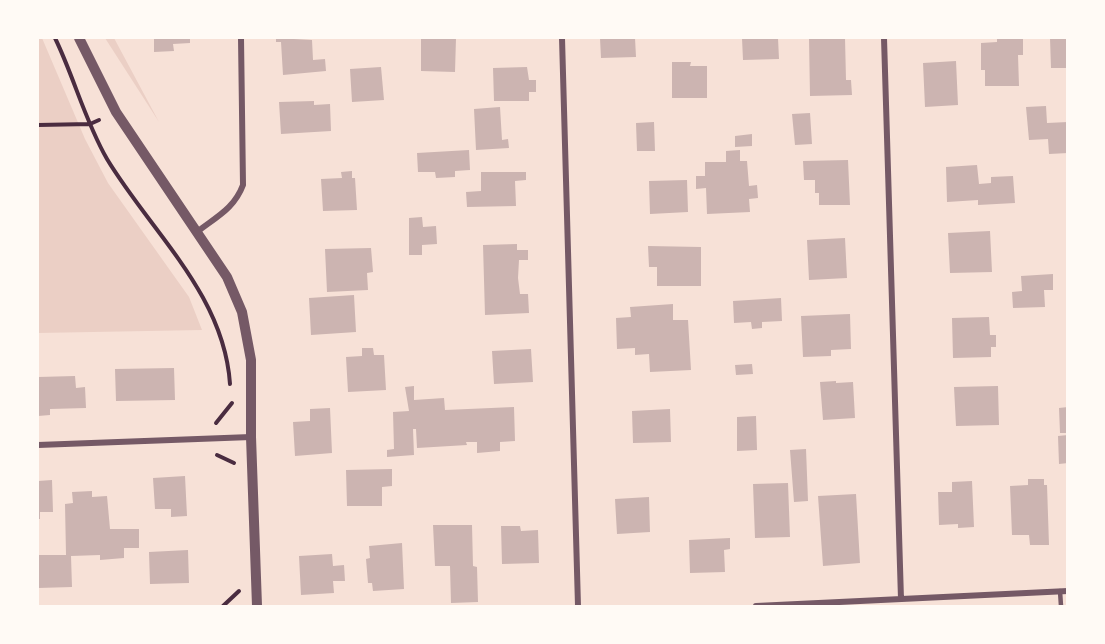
<!DOCTYPE html>
<html>
<head>
<meta charset="utf-8">
<style>
	body { margin:0 }
	#map { position:relative; width:1105px; height:644px; overflow:hidden; background:#f7e1d7; font-family:Montserrat,sans-serif }
	canvas { display:block }
	.frame { position:absolute; inset:0; border:39px solid #fffaf5; pointer-events:none }
</style>
</head>
<body>
<div id="map">
<canvas width="1105" height="644"></canvas>
<div class="frame"></div>
</div>
<script>
const context = document.querySelector('canvas').getContext('2d');
context.lineJoin = 'round';
function paint(path, color) {
  context.fillStyle = color;
  context.fill(path, 'evenodd');
}
function strokePath(path, color, width, dash) {
  context.strokeStyle = color;
  context.lineWidth = width;
  context.lineCap = dash ? 'butt' : 'round';
  context.setLineDash(dash || []);
  context.stroke(path);
}
paint(new Path2D(`
	M38 38H42L85 139 108 183 189 297 202 330 38 333Z
	M105 38H114L159 122Z`), '#ebcfc5');
paint(new Path2D(`
	M154 38H190V43L173 44 174 51 154 52Z
	M276 38 312 40 313 60 325 59 326 71 283 75 281 42H276Z
	M421 38H456L455 72 421 71Z
	M600 38H635L636 57 601 58Z
	M742 38H778L779 59 743 60Z
	M809 38H845L846 80H851L852 95 810 96Z
	M997 38H1023V55H1018L1019 86H985V70H981V43L997 42Z
	M1050 38H1068V68H1051Z
	M956 61 958 105 925 107 923 63Z
	M672 62H691L690 66H707V98H672Z
	M381 67 384 100 352 102 350 69Z
	M527 67 529 80H536V92H529V101H494L493 68Z
	M314 101V105L330 104 331 131 281 134 279 102Z
	M1046 106 1047 123 1068 122V153L1049 154 1048 139 1029 140 1026 107Z
	M500 107 502 140 508 139 509 148 476 150 474 109Z
	M810 113 812 144 795 145 792 114Z
	M654 122 655 151H637L636 123Z
	M752 134V146L735 147V136Z
	M469 150 470 170 455 171V177L436 178 435 172H418L417 153Z
	M740 150V161H747L749 186 757 185 758 198 749 199 750 212 707 214 706 188 696 189V176H705V162H726V151Z
	M848 160 850 205H819V193H815V180H804L803 161Z
	M977 165 979 184 991 183V177L1013 176 1015 203 978 205V200L947 202 946 167Z
	M352 171V178H355L357 210 323 211 321 179 342 178 341 172Z
	M481 172H526V180L515 181 516 206 467 207 466 192 481 191Z
	M687 180 688 212 650 214 649 181Z
	M422 217 423 227 436 226 437 244 422 245V255H409V218Z
	M990 231 992 272 950 273 948 233Z
	M845 238 847 278 809 280 807 240Z
	M517 244V250H528V260H519L518 278 520 294H528L529 313 485 315 483 245Z
	M648 246 701 247V286H657V267H649Z
	M371 248 373 272 367 273 368 290 327 292 325 249Z
	M1053 274V290H1044L1045 307 1013 308 1012 292 1022 291 1021 276Z
	M354 295 356 332 311 335 309 298Z
	M781 298 782 321 762 322V328L752 329 751 322 734 323 733 301Z
	M673 304V320H688L691 370 650 372 649 354 635 355V348L617 349 616 318 631 317 630 307Z
	M850 314 851 349 831 350V356L803 357 801 316Z
	M989 317 990 335H996V347H991V357L953 358 952 318Z
	M362 348H373L374 355H384L386 390 348 392 346 357 362 356Z
	M531 349 533 382 494 384 492 351Z
	M752 364 753 374 736 375 735 365Z
	M174 368 175 400 116 401 115 369Z
	M75 376 76 388 85 387 86 408 50 409V415L38 416V377Z
	M836 381V383L853 382 855 418 823 420 820 382Z
	M414 386V400L444 398 445 410 514 407 515 441 500 442V451L477 453V442H466L467 445 417 448 416 429H413L414 455 387 457V450L394 449 393 412 409 411 405 387Z
	M998 386 999 425 956 426 954 387Z
	M1068 407V433H1060L1059 408Z
	M330 408 332 453 295 456 293 422 310 421V409Z
	M670 409 671 442 633 443 632 411Z
	M756 416 757 450 737 451V417Z
	M1068 435V463L1059 464 1058 436Z
	M806 449 808 501 794 502 790 450Z
	M392 469V486L382 487V506H347L346 470Z
	M185 476 187 516 171 517V509H155L153 478Z
	M1028 479H1044V485H1047L1049 545H1030L1029 535H1012L1010 486 1028 485Z
	M52 480 53 512H40V519H38V481Z
	M972 481 974 527 958 528V524L939 525 938 492H952V482Z
	M788 483 790 537 755 538 753 484Z
	M92 491V497L107 496 110 529H139V548H124V558L100 560V555L71 556 72 587 38 588V555H66L65 504 73 503 72 492Z
	M856 494 860 563 823 566 818 496Z
	M649 497 650 532 617 534 615 499Z
	M433 525H472L473 566 477 567 478 602 451 603 450 566H435Z
	M501 526H520L521 531 538 530 539 563 502 564Z
	M730 538V549L724 550 725 572 690 573 689 540Z
	M402 543 404 589 373 591 372 583H368L366 559 370 558 369 546Z
	M188 550 189 583 150 584 149 552Z
	M332 554 333 566 344 565 345 581H333L334 593 301 595 299 556Z`), '#ccb4b1');
strokePath(new Path2D(`
	M55 38C74 77 85 121 107 159 151 232 224 294 230 384
	M38 125 90 124 99 120
	M216 423 232 403
	M217 455 234 463
	M223 606 239 591`), '#4a2c40', 4);
strokePath(new Path2D(`
	M1060 591 1061 606`), '#755966', 4.5);
strokePath(new Path2D(`
	M562 38 578 606
	M884 38 901 599
	M197 232C216 217 234 209 243 185L241 38
	M38 445 251 437
	M756 606 1068 591`), '#755966', 6);
strokePath(new Path2D(`
	M79 38 116 112 227 277 242 312 251 360V437L257 606`), '#755966', 10);
</script>
</body>
</html>
